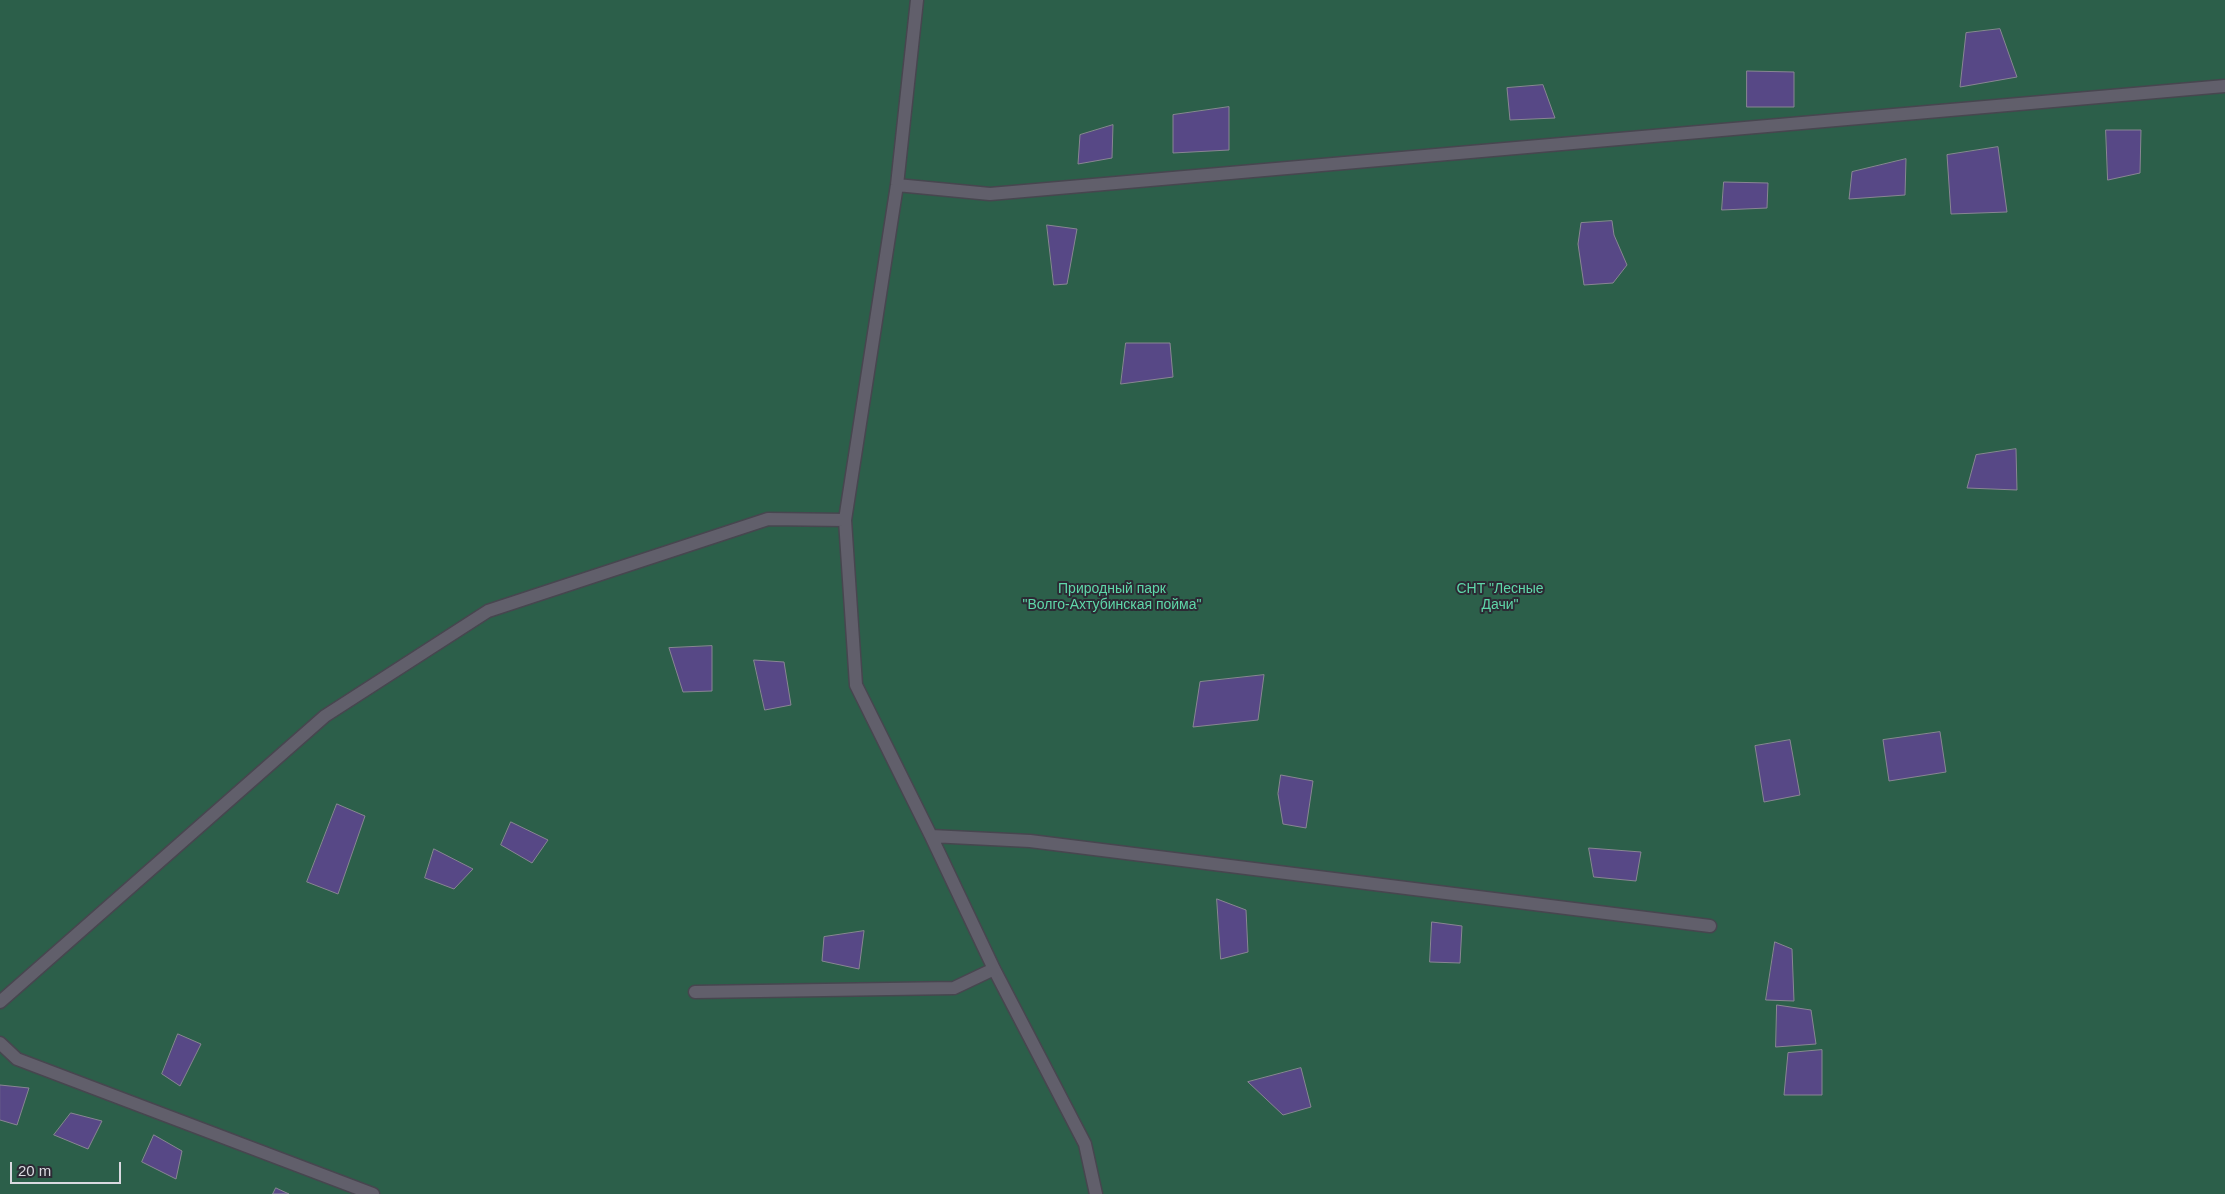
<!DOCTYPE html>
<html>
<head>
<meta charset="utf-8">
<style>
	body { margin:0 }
	#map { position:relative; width:2225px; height:1194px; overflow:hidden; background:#2c2a34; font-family:Arial,sans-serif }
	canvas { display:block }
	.scale { position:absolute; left:10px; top:1162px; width:111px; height:22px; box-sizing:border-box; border:2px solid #dad9e0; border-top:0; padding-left:6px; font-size:15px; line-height:18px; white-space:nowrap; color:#dad9e0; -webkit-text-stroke:4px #2c2a34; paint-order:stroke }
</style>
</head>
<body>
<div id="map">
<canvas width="2225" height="1194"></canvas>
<div class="scale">20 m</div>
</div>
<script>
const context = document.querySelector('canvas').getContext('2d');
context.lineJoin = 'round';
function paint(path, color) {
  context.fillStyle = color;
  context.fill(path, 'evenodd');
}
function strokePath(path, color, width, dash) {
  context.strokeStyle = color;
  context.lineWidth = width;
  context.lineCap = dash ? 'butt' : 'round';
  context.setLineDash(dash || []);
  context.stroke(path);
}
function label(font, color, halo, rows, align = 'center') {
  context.font = font + ' Arial,sans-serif';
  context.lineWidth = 4;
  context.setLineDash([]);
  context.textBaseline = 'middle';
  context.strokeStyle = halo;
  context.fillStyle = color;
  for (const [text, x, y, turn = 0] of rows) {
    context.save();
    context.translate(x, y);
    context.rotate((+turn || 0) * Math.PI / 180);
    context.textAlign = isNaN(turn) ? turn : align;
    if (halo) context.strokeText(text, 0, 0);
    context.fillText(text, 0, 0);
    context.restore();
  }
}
paint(new Path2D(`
	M0 0H2225V1194H0Z`), '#2c5f4a');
const building = new Path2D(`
	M2000 29 2017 77 1960 87 1966 33Z
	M1747 71 1794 72V107H1747Z
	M1543 85 1555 118 1510 120 1507 88Z
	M1229 107V150L1173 153V115Z
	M1113 125 1112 158 1078 164 1080 135Z
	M2106 130H2141L2140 173 2108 180Z
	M1998 147 2007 212 1951 214 1947 155Z
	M1906 159 1905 195 1849 199 1852 172Z
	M1724 182 1768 183 1767 208 1722 210Z
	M1612 221 1614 235 1627 265 1613 283 1584 285 1578 244 1581 223Z
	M1047 225 1077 229 1067 284 1054 285Z
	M1126 343H1170L1173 377 1121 384Z
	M2016 449 2017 490 1967 488 1976 455Z
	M712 646V691L683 692 669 648Z
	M754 660 784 662 791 705 765 710Z
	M1264 675 1258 720 1193 727 1200 682Z
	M1940 732 1946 772 1889 781 1883 740Z
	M1790 740 1800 795 1764 802 1755 746Z
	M1281 775 1313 781 1306 828 1283 824 1278 794Z
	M337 804 365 816 338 894 307 882Z
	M511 822 548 840 532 863 501 845Z
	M1589 848 1641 852 1636 881 1594 877Z
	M434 849 473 869 454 889 425 878Z
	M1217 899 1246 910 1248 952 1221 959Z
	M1432 922 1462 926 1460 963 1430 962Z
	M864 931 859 969 822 961 824 937Z
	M1775 942 1792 949 1794 1001 1766 1000Z
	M1777 1005 1811 1010 1816 1044 1776 1047Z
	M178 1034 201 1044 180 1086 162 1074Z
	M1822 1050V1095H1784L1788 1053Z
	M1301 1068 1311 1107 1283 1115 1248 1082Z
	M0 1085 29 1088 17 1125 0 1120Z
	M71 1113 102 1121 88 1149 54 1135Z
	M154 1135 182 1151 176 1179 142 1162Z
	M276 1188 289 1194H273Z`);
paint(building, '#574886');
strokePath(building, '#888693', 1);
const minor = new Path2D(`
	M917 0 897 185 845 520 856 685 931 836 994 969 1085 1144 1096 1194
	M897 185 990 194 2225 86
	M931 836 1030 841 1710 926
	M695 992 954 988 994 969
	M0 1002 325 716 488 611 768 519 845 520
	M0 1043 17 1059 373 1194`);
strokePath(minor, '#47464f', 15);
strokePath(minor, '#615f6b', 12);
label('14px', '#5fd8a9', '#2c2a34', [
	["Природный парк",1112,589],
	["\"Волго-Ахтубинская пойма\"",1112,605],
	["СНТ \"Лесные",1500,589],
	["Дачи\"",1500,605]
]);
</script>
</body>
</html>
